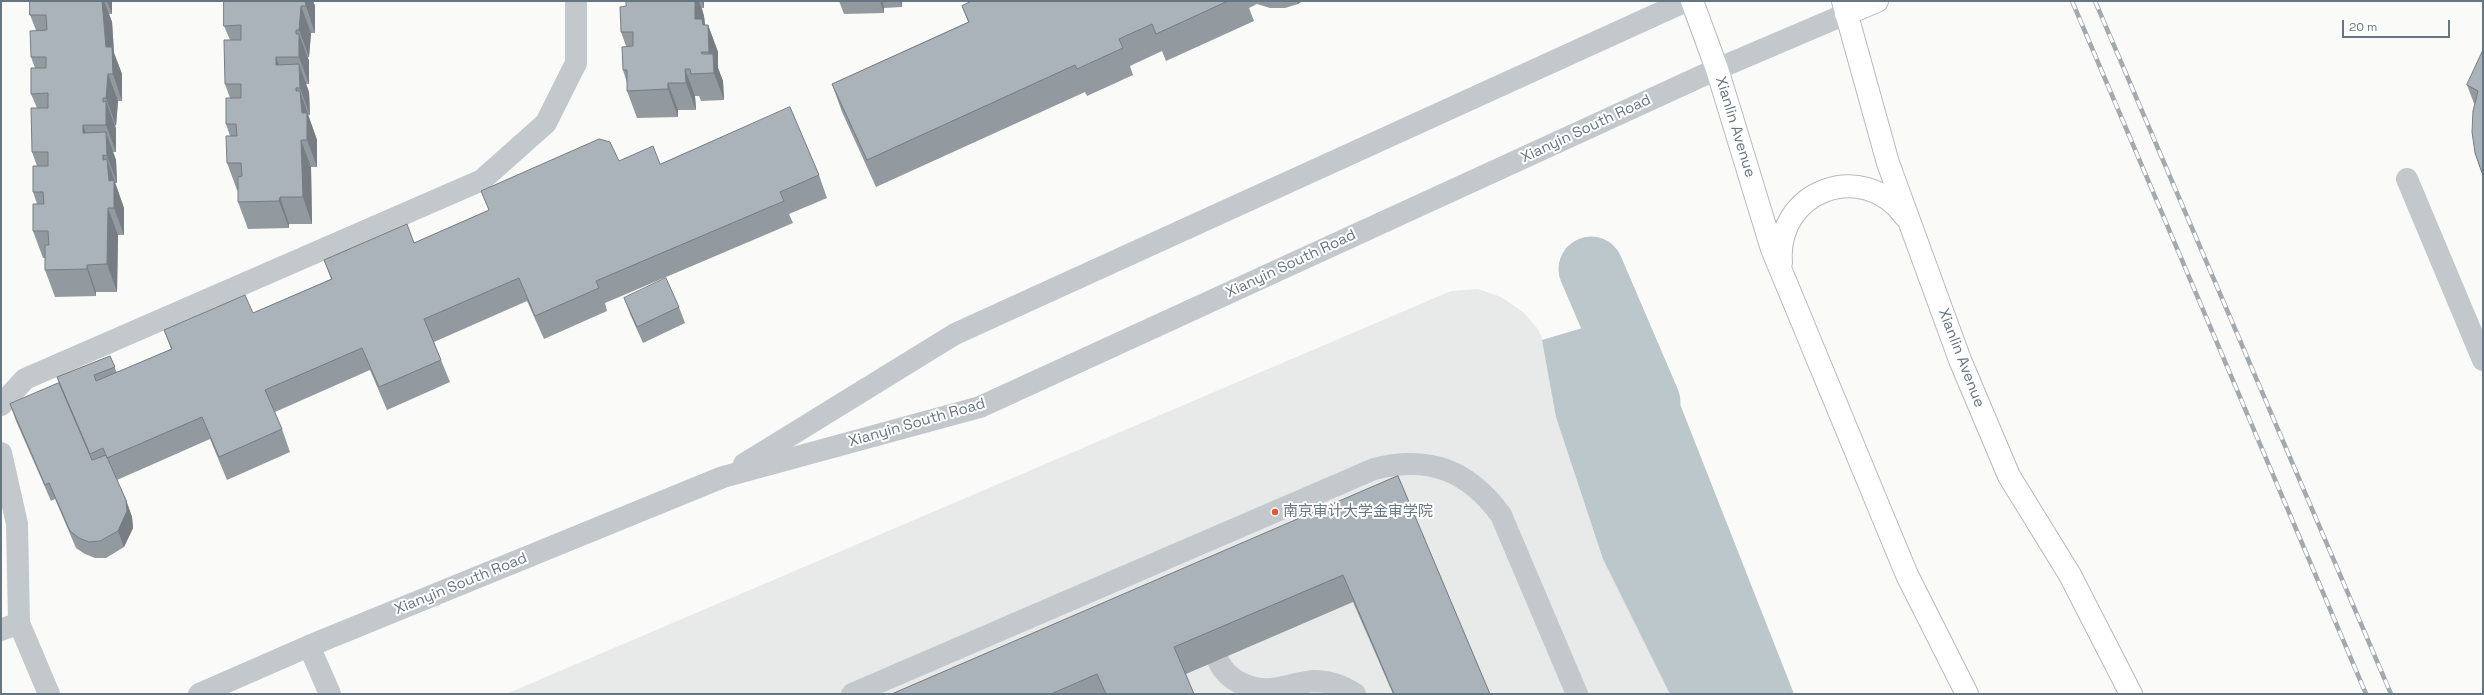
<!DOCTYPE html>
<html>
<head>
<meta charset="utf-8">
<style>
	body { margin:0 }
	#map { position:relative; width:2484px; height:695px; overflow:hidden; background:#fafaf8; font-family:"Space Grotesk",sans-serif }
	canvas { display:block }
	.frame { position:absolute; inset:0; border:2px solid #657683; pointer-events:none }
	.scale { position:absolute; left:2342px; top:20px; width:108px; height:18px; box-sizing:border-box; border:2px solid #657683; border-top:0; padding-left:5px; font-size:12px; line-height:14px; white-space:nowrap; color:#657683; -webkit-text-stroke:3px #fff; paint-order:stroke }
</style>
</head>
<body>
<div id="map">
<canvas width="2484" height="695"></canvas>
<div class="frame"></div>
<div class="scale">20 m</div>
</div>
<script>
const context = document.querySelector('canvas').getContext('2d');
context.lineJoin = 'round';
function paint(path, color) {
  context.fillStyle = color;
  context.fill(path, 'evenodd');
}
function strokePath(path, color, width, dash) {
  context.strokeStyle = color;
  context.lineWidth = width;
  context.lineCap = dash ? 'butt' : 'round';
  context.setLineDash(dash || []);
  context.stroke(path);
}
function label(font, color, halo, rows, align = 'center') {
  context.font = font + ' "Space Grotesk","Noto Sans SC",sans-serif';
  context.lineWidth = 4;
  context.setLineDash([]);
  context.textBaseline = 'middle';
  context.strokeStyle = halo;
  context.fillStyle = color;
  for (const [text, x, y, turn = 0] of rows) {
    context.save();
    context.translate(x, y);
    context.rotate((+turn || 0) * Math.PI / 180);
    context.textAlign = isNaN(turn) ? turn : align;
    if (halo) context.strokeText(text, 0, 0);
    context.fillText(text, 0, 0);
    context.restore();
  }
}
paint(new Path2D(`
	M1478 289 1501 297 1523 312 1538 329 1697 694H506L1451 291Z`), '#e8e9e9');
paint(new Path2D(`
	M1643 310 1794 694H1670L1603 559 1556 417 1542 340Z`), '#bbc7cb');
strokePath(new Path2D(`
	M1591 269 1648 402`), '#bbc7cb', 65);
const major = new Path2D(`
	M1692 1 1717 69 1772 249 1907 575 1967 694
	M1843 1 1888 163 1960 360 2009 476 2070 575 2131 694
	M1846 14 1877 1
	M1781 263C1775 191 1862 158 1905 216`);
strokePath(major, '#b5babe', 24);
strokePath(new Path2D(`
	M2407 179 2483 360
	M1 405 25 379 482 180 546 123 576 63V1
	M1 453 17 524 19 623
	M744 464 955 334 1686 1
	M1 630 19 623 49 694
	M309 646 330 694
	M1218 660C1227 682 1255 693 1278 688 1290 686 1302 682 1314 681 1330 681 1343 686 1355 694
	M199 694 309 646 723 477 980 407 1717 69 1846 14
	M852 694 1374 469C1429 455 1468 470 1501 515L1577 694`), '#c3c8cc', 22);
strokePath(major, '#fff', 22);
const rail = new Path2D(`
	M2072 1 2366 694
	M2095 1 2391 694`);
strokePath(rail, '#a2aab0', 4.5);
strokePath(rail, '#fff', 3, [9]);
paint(new Path2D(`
	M30 1H112V14H109L112 22 114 53 122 74V101H118L116 126 115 125 116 129V152H113L116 160 117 183H115L117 189 124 208V235H118L117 292H96V296L55 297 45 270V258H43L33 231 37 204 33 192 37 166 32 152 37 108 31 94 35 68 31 57 36 30 30 15Z
	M224 1H313L315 6V33H311L309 57H308L309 61V84H306L309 92 310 115H308L310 121 317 140V167H311L312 224H289V228L248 229 238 202V190H237L227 163 230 136 226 124 230 98 225 84 230 40 224 26Z
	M626 1H704V8H702L704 16 705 25H708L718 52V68L723 81 724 100 701 101 699 96H695L696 110H678V117L637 118 627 91V83L623 70 626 46 621 32 626 6Z
	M839 1H902V7L884 8V13L844 14Z
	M972 1H1302L1298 4 1285 8H1270L1257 4 1249 8 1254 21 1166 61 1162 51 1130 66 1133 75 1087 96 1085 92 876 187 842 112 832 84 968 22 962 6Z
	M2483 50V176L2475 153V106L2467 85Z
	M619 161 819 175 827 198 789 214 793 223 605 303 607 311 544 339 527 301 434 342 441 360 450 382 387 410 370 370 275 412 282 429 290 452 227 480 210 439 117 480 126 500 132 517 133 528 124 547 106 558H95L85 554 76 548 55 499 51 501 16 421 10 404 59 383 57 377 110 356 117 373 171 349 164 330 253 313 331 279 324 260 414 243 489 210 481 191Z
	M624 298 679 307 685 323 643 343 630 314Z
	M1398 476 1490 694H1393L1353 602 1186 674 1194 694H892Z`), '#929a9f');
paint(new Path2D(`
	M102 1H104L112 22 114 53 122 74V101L113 74 106 47Z
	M107 1H112V14Z
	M305 1H313L315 6V33L306 6Z
	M695 1H699L704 16 705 25H708L718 52V68L723 81 724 100 714 73V66L695 19Z
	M702 1H704V8Z
	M880 1H882L884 8V13Z
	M900 1H902V7Z
	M1297 1H1302L1298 4Z
	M301 6 311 33 309 57 299 30Z
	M296 30 299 41V34L309 61V84L299 57Z
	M276 57 286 84 276 65Z
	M299 64 309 92 310 115 300 88Z
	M685 69 695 96 696 110 686 83Z
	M108 74 118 101 116 126 106 98Z
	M668 83 678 110V117L668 89Z
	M296 88 301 102 300 91 317 140V167L307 140 302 113 296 91Z
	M103 98 106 108V101L116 129V152L106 125Z
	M83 125 93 152 83 133Z
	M106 132 116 160 117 183 107 156Z
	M301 140 311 167 312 224 303 197Z
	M103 155 108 170 107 159 124 208V235L114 208 109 181 103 160Z
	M280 197 289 224V228L279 201Z
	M108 208 118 235 117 292 107 264Z
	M87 265 96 292V296L87 269Z
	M126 500 132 517 133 528 124 547 118 531Z`), '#777d82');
const building = new Path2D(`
	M30 1H102L106 47H112L113 74H108L106 98H103V102L106 101V125H83V133L106 132 107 156 103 155V160L107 159 109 181 114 180V208H108L107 264 87 265V269L45 270V245H49L48 231H33V204H44L43 192H33V166H48V152H32L31 108H48V93L31 94V68H46V57H31L30 31 47 30 46 15H30Z
	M224 1H305L306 6H301L299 30H296V34H299V57H276V65L299 64 300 88H296V91H300L302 113H307V140H301L303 197H280L279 201 238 202V177L242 176 241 163H227L226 136H237L236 124H226V98H241V84H225L224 40H241V25L224 26Z
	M626 1H695V19H702L703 25H708L709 52H701L702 54H713L714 73 691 74 690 69H685L686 83H668V89L627 91V70H623L622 47 633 46V32H621L620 7 626 6Z
	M972 1H1228L1156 34 1152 24 1119 39 1123 48 1077 69 1075 65 867 160 832 84 969 22 962 6Z
	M2483 50V174L2482 173 2475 153 2472 132 2473 111 2478 91 2467 85Z
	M790 107 819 175 780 192 784 201 596 281 599 288 535 316 519 278 424 319 441 360 379 387 362 348 265 390 282 429 219 457 202 417 107 458 103 448 90 454 57 377 110 356 115 367 94 375 96 381 172 349 164 330 245 295 253 313 332 279 324 260 407 224 414 243 489 210 481 191 599 139 610 142 619 161 653 146 660 164Z
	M666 278 679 307 637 327 624 298Z
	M59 383 92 460 106 455 126 500 127 511 118 531 100 541 89 542 79 538 70 531 49 483 45 485 10 404Z
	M1398 476 1490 694H1394L1343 575 1174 647 1194 694H1106L1097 674 1051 694H892Z`);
paint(building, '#aab3b9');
strokePath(building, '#777d82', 1);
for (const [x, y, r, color] of [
	[1275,512,4,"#e4572e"]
]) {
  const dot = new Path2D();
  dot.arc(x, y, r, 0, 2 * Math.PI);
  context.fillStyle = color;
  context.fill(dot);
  strokePath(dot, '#fff', 1.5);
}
label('15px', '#657683', '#fff', [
	["Xianlin Avenue",1735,127,73],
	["Xianyin South Road",1586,129,-25],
	["Xianyin South Road",1291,264,-25],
	["Xianlin Avenue",1961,358,69],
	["Xianyin South Road",917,423,-16],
	["Xianyin South Road",461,584,-22]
]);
label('15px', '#657683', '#fff', [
	["南京审计大学金审学院",1283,512]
], 'left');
</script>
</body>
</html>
